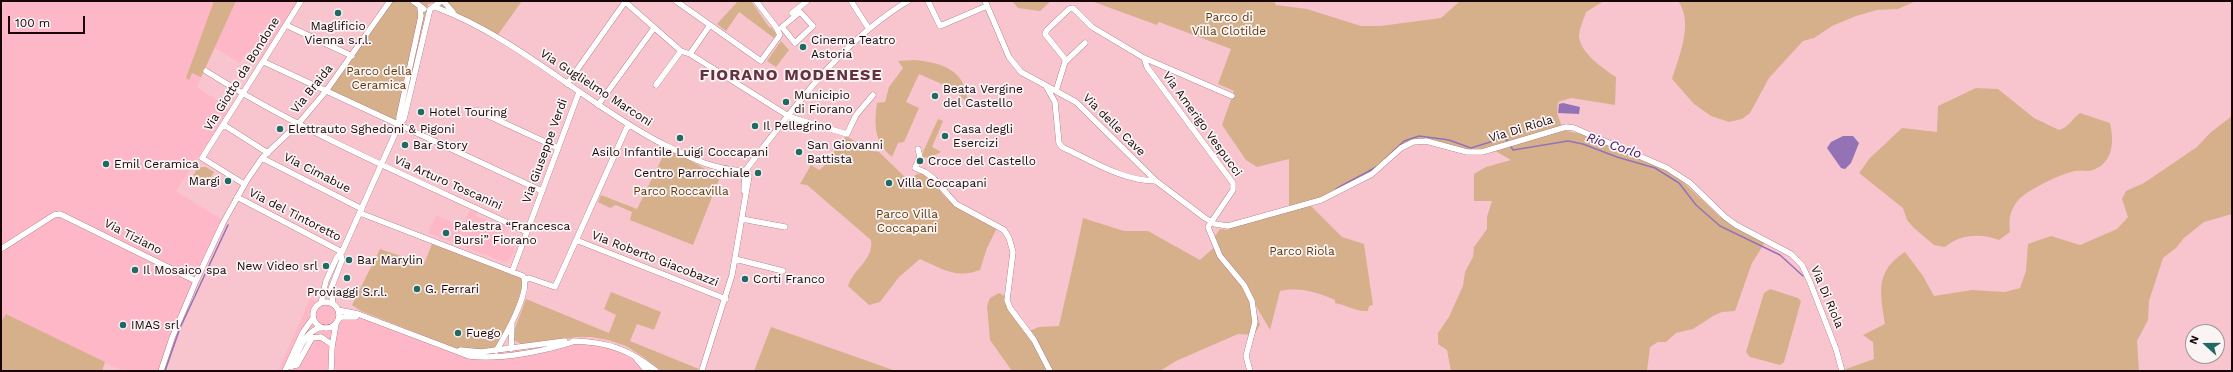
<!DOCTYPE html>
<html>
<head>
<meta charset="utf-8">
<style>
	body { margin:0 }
	#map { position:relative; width:2233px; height:372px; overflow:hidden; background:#f8c5cf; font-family:"Work Sans",sans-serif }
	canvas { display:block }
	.frame { position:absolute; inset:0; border:2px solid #180509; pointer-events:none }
	.north { position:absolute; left:2185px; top:324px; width:40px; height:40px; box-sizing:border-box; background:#faf4f5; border:1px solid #a09497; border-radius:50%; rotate:291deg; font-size:11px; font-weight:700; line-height:16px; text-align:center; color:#180509 }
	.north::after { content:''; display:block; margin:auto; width:14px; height:18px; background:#216a63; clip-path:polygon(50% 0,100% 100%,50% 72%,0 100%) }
	.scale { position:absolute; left:8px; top:16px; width:77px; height:18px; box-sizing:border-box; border:2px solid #180509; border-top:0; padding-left:5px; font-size:12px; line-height:14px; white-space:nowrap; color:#180509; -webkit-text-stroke:3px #faf4f5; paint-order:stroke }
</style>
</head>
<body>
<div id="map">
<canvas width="2233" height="372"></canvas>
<div class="frame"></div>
<div class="north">N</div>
<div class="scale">100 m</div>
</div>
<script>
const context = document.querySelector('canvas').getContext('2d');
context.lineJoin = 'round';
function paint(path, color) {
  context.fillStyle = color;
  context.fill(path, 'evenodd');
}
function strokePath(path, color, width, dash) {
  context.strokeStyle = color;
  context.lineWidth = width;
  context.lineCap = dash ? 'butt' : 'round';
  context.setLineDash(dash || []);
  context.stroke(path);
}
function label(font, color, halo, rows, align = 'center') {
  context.font = font + ' "Work Sans",sans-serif';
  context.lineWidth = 3.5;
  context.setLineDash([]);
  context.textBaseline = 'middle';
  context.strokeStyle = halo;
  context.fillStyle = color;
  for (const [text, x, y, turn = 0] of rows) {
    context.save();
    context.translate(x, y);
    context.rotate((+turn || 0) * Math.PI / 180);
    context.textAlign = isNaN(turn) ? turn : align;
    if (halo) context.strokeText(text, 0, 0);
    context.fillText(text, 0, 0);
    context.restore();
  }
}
paint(new Path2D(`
	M1 1H302L264 62 247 51 240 63 215 48 197 87 230 109 176 191 227 223 190 303 164 371H122L6 314 1 322Z
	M470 210 478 212 476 216 501 227 502 224 506 226 499 242 515 249 510 260 504 262 428 233 436 215 462 226Z
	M310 299 474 355 584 341 628 353 647 371H278Z`), '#feb7c6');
paint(new Path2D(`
	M214 1H236L201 77 192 73 189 80 186 78Z
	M387 1H522L497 36 433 3 428 4 399 124 326 90Z
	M738 1H751L769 27 772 28 776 34 774 38 739 12 726 31 717 24Z
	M1012 1H1051L1040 11 1018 8Z
	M1091 1H1274L1276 5 1307 9 1361 26H1380L1441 18 1460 1H1604L1586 12C1584 19 1579 29 1579 36 1580 53 1604 69 1616 77L1615 105 1571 98 1558 102 1557 113 1563 130 1589 136 1649 160 1679 178 1720 217 1767 239 1752 263 1735 311 1722 312 1713 316 1693 329 1676 333 1666 342H1658L1650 347 1647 371H1451L1447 350 1438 344V333L1449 317 1457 299 1463 286 1465 272 1473 257 1474 247 1487 229V217L1492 201H1474V174L1486 167 1511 160 1492 149 1467 152 1430 141 1407 143 1377 168 1309 204 1342 237 1364 244 1373 305 1369 306 1368 311C1356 312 1347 305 1335 303V300C1317 292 1300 287 1280 291L1270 330 1253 301 1260 325 1254 335 1238 334 1176 361 1160 371H1012L990 340 987 306 990 298 999 293 1006 297 1029 331 1039 327 1059 326C1067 290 1076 254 1083 218L1124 231H1148L1200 260 1218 244 1215 236 1220 229 1227 230 1234 221 1289 208V159L1257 167 1246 160 1222 125 1234 91 1218 84 1231 49 1159 22 1157 25Z
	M1678 1H1916L1898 9 1877 10 1856 16 1832 26 1814 38 1803 41 1769 78 1750 113 1742 119 1729 122 1711 116 1694 104 1672 79C1679 56 1694 23 1678 1Z
	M781 41 789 50 776 67 767 61Z
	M914 60C943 63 965 69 968 103L951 88 919 74 906 102 919 108 904 142 898 143 892 157C874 142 874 125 877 103L885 102 889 87 903 68 898 61Z
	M1976 88 1998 89 2034 118 2059 130C2069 127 2072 119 2080 113L2110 123C2114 141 2114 162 2093 170 2087 172 2081 170 2075 171 2060 174 2024 191 2016 203 2009 213 2009 221 2010 232L1999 240C1981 233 1960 234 1945 247L1934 245 1914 228 1907 220 1903 208 1859 173 1870 158 1902 128 1937 132 1938 106Z
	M2232 116V214L2204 222 2184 238 2176 248 2163 258 2149 301 2148 320 2137 341 2139 371H1846V369L1874 359 1873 342 1863 335 1885 324C1880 292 1875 271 1905 252L1923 276 1934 296 1972 290 2005 292 2020 288 2026 271 2028 244 2051 236 2080 245 2117 229 2128 217 2122 199 2126 191 2144 183 2197 147 2210 133Z
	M938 119 943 121 932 147 941 152 929 158 923 157V152Z
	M846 136 872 151 879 152 908 180 917 174C930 172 938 191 947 199 962 211 980 218 998 226L987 248 980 270C956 279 942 269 920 259L899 277 880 302 869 305 848 286C853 269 874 260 871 240L807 185 800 184 811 165 819 170 822 168Z
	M667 148 720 177 693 245 630 220 632 212 616 205 610 208 598 202 601 195 637 209Z
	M198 167H206L214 172 207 184 193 176Z
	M432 244 525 278 501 353 474 355 462 351 361 311 352 305 380 249 424 264Z
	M1770 289 1798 298 1801 301 1784 362 1780 365 1750 357 1746 352 1764 293Z
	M611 292 661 312 654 330 637 324 630 341 699 369 698 371H661L642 356 626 346 608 340 591 337H577L524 346 514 340 515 328 526 299 609 333 616 315 604 309Z
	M6 314 105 362 102 371H1V322Z
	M771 327 896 371H754Z`), '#d6b08b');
paint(new Path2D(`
	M1563 103 1580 107 1579 114 1558 113 1559 104Z
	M1843 136H1853L1859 143 1851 163 1845 169 1841 168 1827 148 1831 142Z`), '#9373b6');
strokePath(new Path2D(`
	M1385 159 1404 141 1419 136 1449 140 1471 148 1503 138 1507 140 1513 150 1568 141 1583 144 1617 157 1655 168 1679 183 1696 205 1720 226 1780 255 1803 276
	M1336 189C1349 181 1363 175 1376 167
	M165 371 180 328 228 225`), '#9373b6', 1.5);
const minor = new Path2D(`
	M413 1 424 9
	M443 1 453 12
	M624 1 681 51 690 54 790 117 847 134 856 115 873 95
	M676 1 761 61 780 35 776 27 756 1
	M851 1 869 29
	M928 1 940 26 987 6
	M985 1 1009 57 1021 72 1076 102 1156 181 1205 218 1215 224 1228 226 1321 200 1372 174 1401 148 1413 142 1426 141 1467 152H1482L1566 127 1574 128 1667 168 1690 183 1725 217 1736 225 1791 254 1802 265 1810 282 1836 349 1842 371
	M435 7C516 37 581 100 657 141 689 157 709 169 745 171L749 176 732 275 702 370
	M432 8 441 1
	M800 12 813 26 795 43 782 27Z
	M792 13 807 1
	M286 25 352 56
	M690 54 710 25
	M1144 58 1147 67 1233 183V190L1208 227 1220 256 1244 285 1252 301 1255 322 1246 356 1250 371
	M264 62 542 191
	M1065 62V59L1045 34 1047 30 1069 9 1073 8 1092 27 1144 58 1232 96
	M206 71C307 135 419 181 527 232
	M567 84 625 2
	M656 85 681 51
	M1047 88 1055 102 1059 143 1062 147C1092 161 1123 181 1156 181
	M1056 91 1065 62 1085 43
	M598 105 654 28
	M476 110 558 148
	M224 125 268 153
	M399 125V117L421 16 420 8
	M918 149 920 157 915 168 925 172 934 179 956 204 1004 230 1009 238 1013 252 1007 300 1010 308 1034 340 1050 371
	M262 158 362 209
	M745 171C793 109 840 42 908 1
	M244 184 202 158 301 1
	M744 191 745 171
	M237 197 342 252
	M360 213 523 276C532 290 504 338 496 351
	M742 219 785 227
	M576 240 726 299
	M1 249 54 215 60 214 196 281
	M735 259 783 271
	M512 272 579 92
	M525 280 529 278 555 287 628 125
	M313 315a13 13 0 1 1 26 0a13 13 0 1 1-26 0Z
	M321 303 326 281 337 257 342 252 399 125 404 119 430 9
	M333 304 331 289 342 260 341 255
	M338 310 358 314 469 356C501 360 545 351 576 341
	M338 320 341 317H356
	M573 341C607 342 629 349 656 371
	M511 349 512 325
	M460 350 481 352 565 341
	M635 357 647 371
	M292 366 297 365 312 338 321 337 331 344
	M291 367C298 353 304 332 321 327
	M161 371 172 338 196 281 223 223 247 180 262 158 299 123 326 91 390 1
	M285 371 303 332 313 318
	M331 371 332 347 336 324`);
strokePath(minor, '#915a66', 6);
strokePath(minor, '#fff', 5.5);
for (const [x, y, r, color] of [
	[338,13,4,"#216a63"],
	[803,47,4,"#216a63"],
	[935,96,4,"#216a63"],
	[786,102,4,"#216a63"],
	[421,112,4,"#216a63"],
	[755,126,4,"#216a63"],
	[280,129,4,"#216a63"],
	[945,136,4,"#216a63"],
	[680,138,4,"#216a63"],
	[405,145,4,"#216a63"],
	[799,152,4,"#216a63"],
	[920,161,4,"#216a63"],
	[106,164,4,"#216a63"],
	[758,173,4,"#216a63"],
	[228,181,4,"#216a63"],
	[889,183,4,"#216a63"],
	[446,233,4,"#216a63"],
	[349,260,4,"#216a63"],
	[326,266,4,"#216a63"],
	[135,270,4,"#216a63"],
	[347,278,4,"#216a63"],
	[745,279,4,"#216a63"],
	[417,289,4,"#216a63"],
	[123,325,4,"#216a63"],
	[458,333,4,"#216a63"]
]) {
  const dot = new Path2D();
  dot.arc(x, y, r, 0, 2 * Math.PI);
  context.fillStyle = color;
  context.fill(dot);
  strokePath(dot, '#faf4f5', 1.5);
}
label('12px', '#603907', '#faf4f5', [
	["Parco di",1229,17],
	["Villa Clotilde",1229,31],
	["Parco della",379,71],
	["Ceramica",379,85],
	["Parco Roccavilla",681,191],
	["Parco Villa",907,214],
	["Coccapani",907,228],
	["Parco Riola",1302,251]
]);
label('12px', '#180509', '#faf4f5', [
	["Maglificio",338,26,"center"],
	["Vienna s.r.l.",338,40,"center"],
	["Cinema Teatro",811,40],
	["Astoria",811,54],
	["Beata Vergine",943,89],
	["del Castello",943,103],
	["Municipio",794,95],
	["di Fiorano",794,109],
	["Hotel Touring",429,112],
	["Il Pellegrino",763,126],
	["Elettrauto Sghedoni & Pigoni",288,129],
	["Casa degli",953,129],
	["Esercizi",953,143],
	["Bar Story",413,145],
	["San Giovanni",807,145],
	["Battista",807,159],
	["Asilo Infantile Luigi Coccapani",680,152,"center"],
	["Croce del Castello",928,161],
	["Emil Ceramica",114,164],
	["Centro Parrocchiale",750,173,"right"],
	["Margi",220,181,"right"],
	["Villa Coccapani",897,183],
	["Palestra “Francesca",454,226],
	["Bursi” Fiorano",454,240],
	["Bar Marylin",357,260],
	["New Video srl",318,266,"right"],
	["Il Mosaico spa",143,270],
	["Corti Franco",753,279],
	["G. Ferrari",425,289],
	["Proviaggi S.r.l.",347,292,"center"],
	["IMAS srl",131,325],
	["Fuego",466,333]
], 'left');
label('12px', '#180509', '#faf4f5', [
	["Via Giotto da Bondone",242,74,-58],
	["Via Guglielmo Marconi",596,88,33],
	["Via Braida",312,89,-51],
	["Via Amerigo Vespucci",1202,124,54],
	["Via delle Cave",1114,125,45],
	["Via Di Riola",1521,129,-17],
	["Via Giuseppe Verdi",545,151,-70],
	["Via Cimabue",317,173,27],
	["Via Arturo Toscanini",448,183,24],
	["Via del Tintoretto",295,215,27],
	["Via Tiziano",133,237,27],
	["Via Roberto Giacobazzi",655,259,21],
	["Via Di Riola",1827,297,67]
]);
label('italic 13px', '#3f0f63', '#faf4f5', [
	["Rio Corlo",1614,146,18]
]);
context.letterSpacing = '1px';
label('bold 16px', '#65323f', '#faf4f5', [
	["FIORANO MODENESE",791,75]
]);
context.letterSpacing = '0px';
</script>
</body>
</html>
